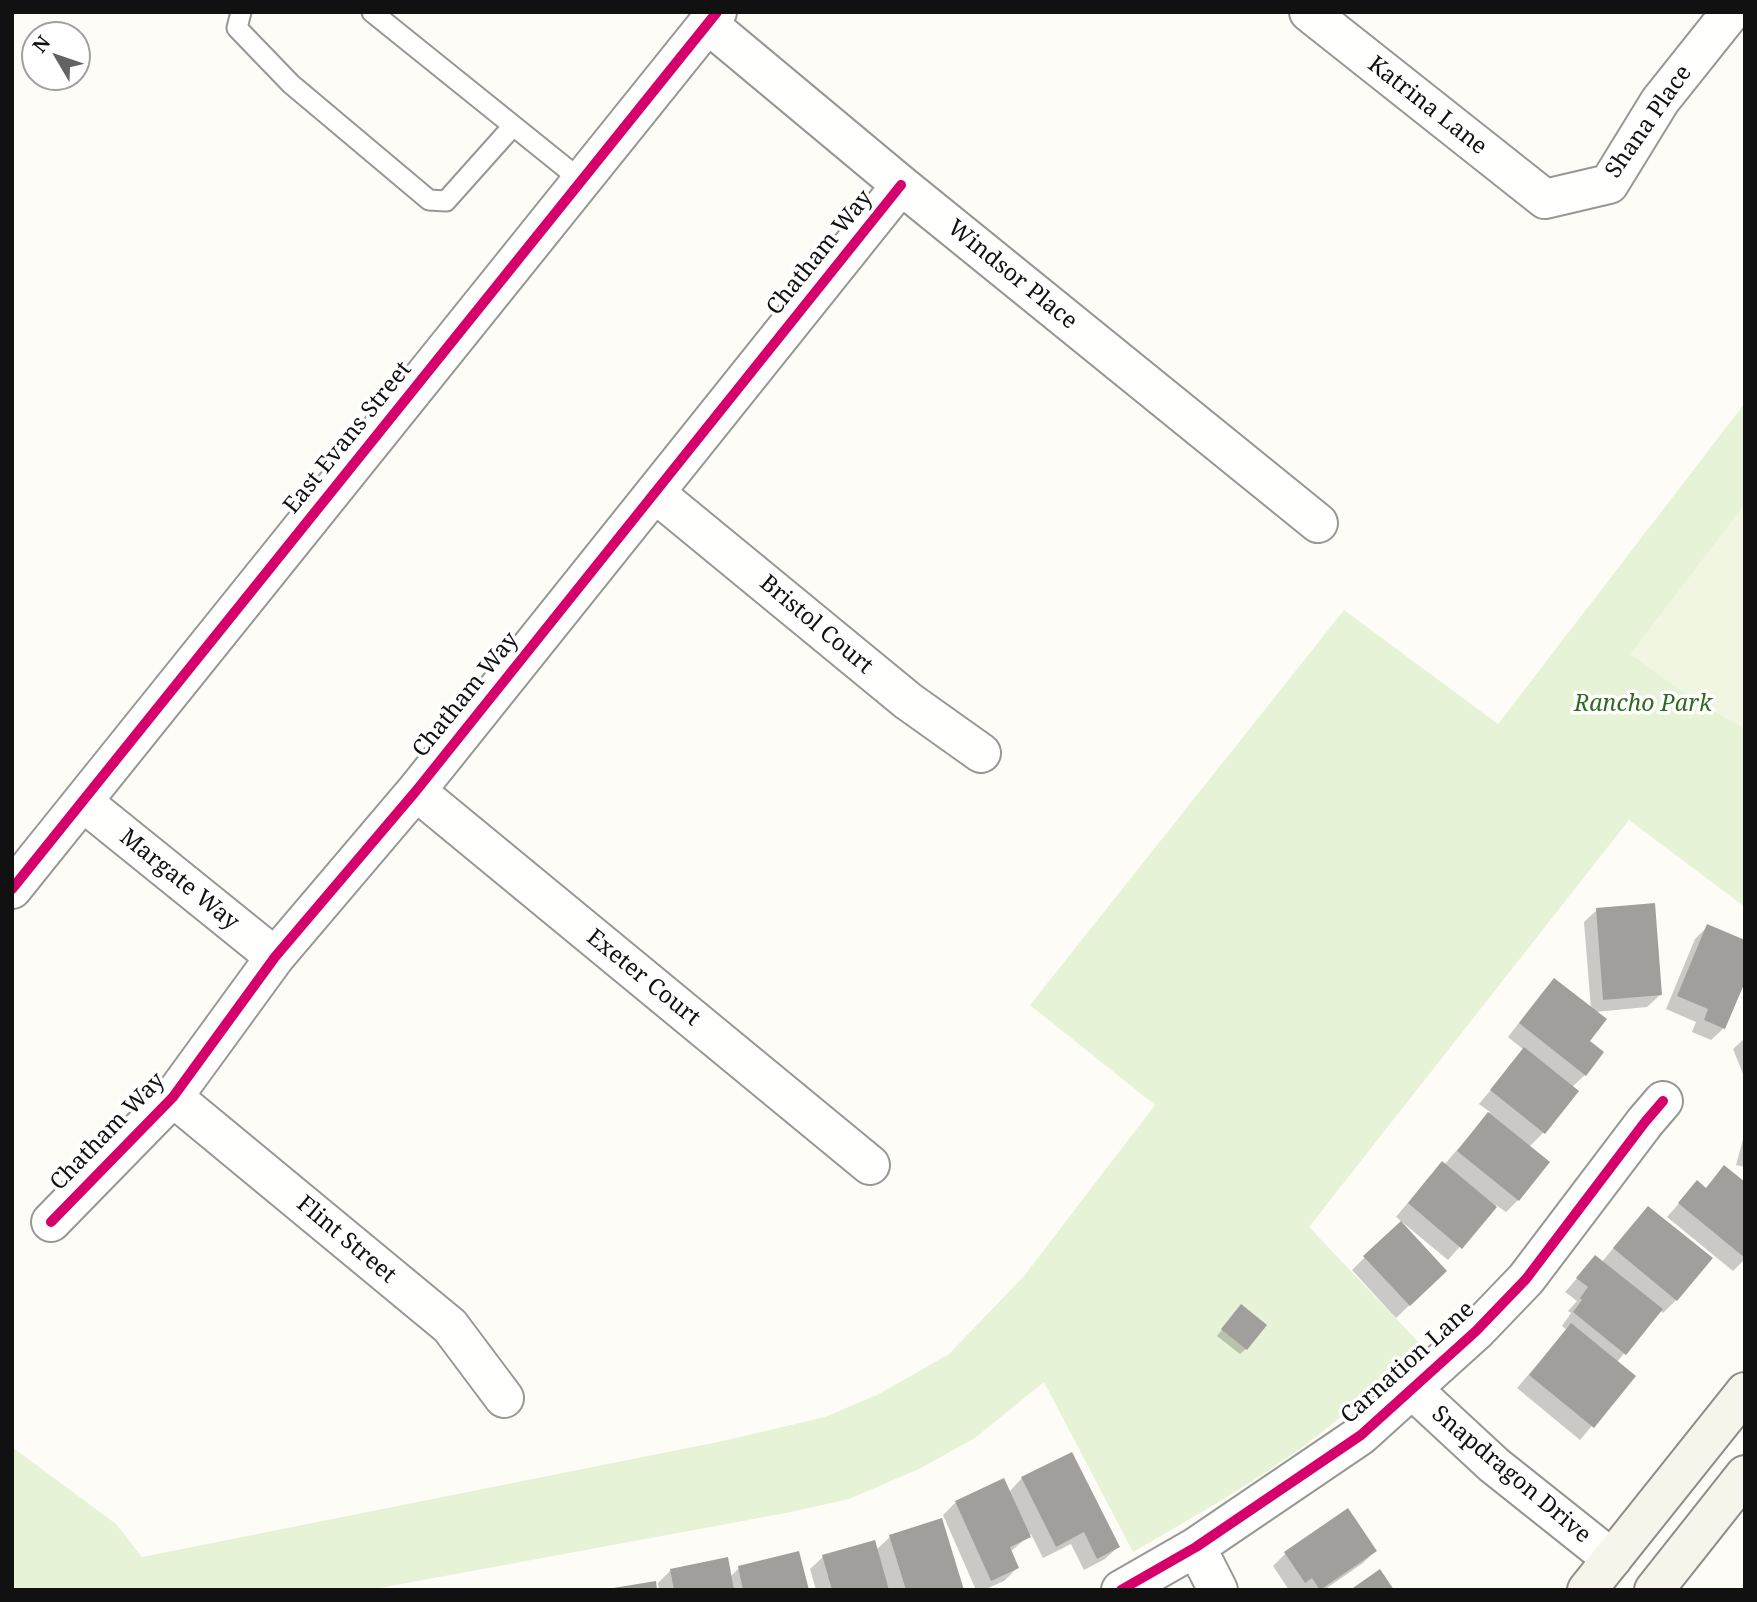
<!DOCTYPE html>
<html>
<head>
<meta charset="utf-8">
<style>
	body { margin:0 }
	#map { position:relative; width:1757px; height:1602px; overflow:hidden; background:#fdfcf7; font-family:"Noto Serif",serif }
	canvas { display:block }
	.frame { position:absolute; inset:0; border:14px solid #111; pointer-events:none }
	.north { position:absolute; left:21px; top:21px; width:70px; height:70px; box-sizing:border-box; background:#fff; border:2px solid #a0a0a0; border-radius:50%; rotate:309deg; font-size:19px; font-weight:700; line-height:28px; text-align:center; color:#111 }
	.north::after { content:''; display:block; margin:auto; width:24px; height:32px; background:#646362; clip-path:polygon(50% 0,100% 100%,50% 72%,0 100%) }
</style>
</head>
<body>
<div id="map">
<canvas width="1757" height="1602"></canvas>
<div class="frame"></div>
<div class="north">N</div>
</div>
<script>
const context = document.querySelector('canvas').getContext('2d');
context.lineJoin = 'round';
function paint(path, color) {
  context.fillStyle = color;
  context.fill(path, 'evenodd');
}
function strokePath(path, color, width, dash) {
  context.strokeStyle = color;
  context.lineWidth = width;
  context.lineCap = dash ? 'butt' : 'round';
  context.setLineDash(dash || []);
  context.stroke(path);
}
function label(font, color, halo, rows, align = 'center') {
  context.font = font + ' "Noto Serif",serif';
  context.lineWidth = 7;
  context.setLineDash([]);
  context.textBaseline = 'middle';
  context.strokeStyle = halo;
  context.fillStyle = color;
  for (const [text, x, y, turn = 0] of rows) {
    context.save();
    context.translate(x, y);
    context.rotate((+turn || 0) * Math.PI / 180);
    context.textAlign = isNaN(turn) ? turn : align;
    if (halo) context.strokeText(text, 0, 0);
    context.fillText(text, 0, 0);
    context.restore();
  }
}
paint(new Path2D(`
	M1745 403V907L1629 820 1309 1227 1422 1346C1376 1386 1332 1428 1281 1462 1233 1495 1183 1523 1133 1552L1044 1382 975 1438 919 1469 849 1499 786 1513 369 1590H12V1447L116 1524 142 1557 723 1441 825 1417 879 1394 949 1354 1024 1276 1155 1105 1030 1005 1344 610 1498 724Z`), '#e7f3d7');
paint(new Path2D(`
	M1745 504V729L1691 698 1630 654Z`), '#f0f6e1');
paint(new Path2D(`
	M1597 910 1660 995 1647 1007 1595 1012 1587 1041 1585 1075 1572 1087 1544 1132 1529 1147 1518 1200 1506 1212 1496 1205 1448 1260 1396 1217 1430 1176 1444 1165 1490 1112 1479 1104 1524 1050 1508 1037 1542 993 1554 980 1591 1009 1584 922Z
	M1708 926 1724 1028 1711 1040 1692 1032 1696 1022 1666 1009 1695 939Z
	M1745 1038V1079L1733 1049Z
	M1745 1132V1167L1736 1165Z
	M1725 1168 1745 1184V1259L1733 1271 1667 1217 1697 1183 1705 1189Z
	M1636 1221 1710 1259 1676 1300 1663 1313 1660 1310 1617 1362 1634 1376 1580 1440 1517 1388 1567 1330 1562 1326 1571 1313 1568 1311 1577 1301 1565 1292 1595 1258 1601 1263Z
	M1365 1257 1432 1284 1396 1318 1352 1270Z
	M1235 1313 1246 1349 1240 1354 1217 1336Z
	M1022 1478 1118 1547 1105 1559 1084 1570 1071 1544 1043 1558 1031 1534 1010 1552 1017 1568 1004 1581 984 1590H976L943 1515 956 1502 1009 1492Z
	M890 1537 963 1590H816L810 1569 823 1557 876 1550Z
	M1375 1551 1363 1563 1324 1590H1289L1273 1566 1286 1553Z
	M739 1568 807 1590H659L658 1583 671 1570 730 1577Z`), '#0003');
paint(new Path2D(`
	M1655 903 1662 995 1603 1000 1596 908Z
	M1707 924 1745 940V982L1725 1029 1704 1020 1708 1009 1677 996Z
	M1554 978 1607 1019 1590 1041 1604 1052 1586 1076 1519 1023Z
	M1524 1047 1579 1091 1545 1134 1490 1090Z
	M1488 1112 1550 1162 1519 1201 1457 1151Z
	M1442 1161 1497 1207 1462 1249 1408 1203Z
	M1724 1165 1745 1182V1258L1678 1203 1697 1180 1706 1188Z
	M1648 1206 1713 1258 1677 1301 1613 1248Z
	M1401 1221 1447 1271 1410 1306 1363 1256Z
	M1595 1255 1663 1309 1626 1355 1573 1312 1582 1300 1580 1298 1588 1287 1576 1278Z
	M1241 1304 1267 1325 1247 1350 1221 1329Z
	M1571 1323 1636 1376 1594 1428 1529 1375Z
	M1072 1452 1120 1547 1097 1559 1084 1532 1056 1547 1021 1477Z
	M1004 1478 1031 1537 1010 1547 1019 1568 991 1581 955 1501Z
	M1348 1508 1377 1551 1320 1590 1312 1578 1305 1583 1284 1552Z
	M942 1518 964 1590 934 1588 906 1590 889 1535Z
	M875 1540 889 1590H832L822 1555Z
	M799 1551 809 1590H743L738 1566Z
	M728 1557 734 1590H674L670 1569Z
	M1380 1569 1394 1590H1350Z
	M656 1581 657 1590H613V1588Z`), '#a19f9c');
const service = new Path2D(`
	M241 12 237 28 291 84 429 200 446 201 513 126
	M372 12 582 181`);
const minor = new Path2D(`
	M1309 12 1545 199 1609 184 1660 101 1731 12
	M708 24 901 185 1318 523
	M655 493 908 701 981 753
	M416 791 870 1165
	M83 802 275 957
	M12 889 717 12
	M173 1097 450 1326 504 1398
	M51 1222 173 1097 275 957 416 791 901 185
	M1412 1389 1494 1465 1612 1559
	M1196 1547 1218 1590
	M1121 1590 1196 1547 1361 1435 1476 1331 1526 1279 1645 1122 1663 1101`);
const secondary = new Path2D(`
	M1587 1590 1745 1392
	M1654 1590 1745 1475`);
strokePath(service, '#979795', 23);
strokePath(minor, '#979795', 42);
strokePath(secondary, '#8e8d8b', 42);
strokePath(service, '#fffffe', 19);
strokePath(minor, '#fffffe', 38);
strokePath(secondary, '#f6f4eb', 38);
strokePath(new Path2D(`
	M12 889 717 12
	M51 1222 173 1097 275 957 416 791 901 185
	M1121 1590 1196 1547 1361 1435 1476 1331 1526 1279 1645 1122 1663 1101`), '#d6006c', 10);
label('23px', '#111', '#fff', [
	["Katrina Lane",1427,106,38],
	["Shana Place",1649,122,-55],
	["Chatham Way",820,253,-51],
	["Windsor Place",1012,275,39],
	["East Evans Street",348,438,-51],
	["Bristol Court",816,625,40],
	["Chatham Way",466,695,-51],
	["Margate Way",179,880,39],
	["Exeter Court",643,978,39],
	["Chatham Way",108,1132,-46],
	["Flint Street",346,1240,40],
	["Carnation Lane",1408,1363,-42],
	["Snapdragon Drive",1511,1475,40]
]);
label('italic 23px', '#2f6b1f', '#fff', [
	["Rancho Park",1643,704]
]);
</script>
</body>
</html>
